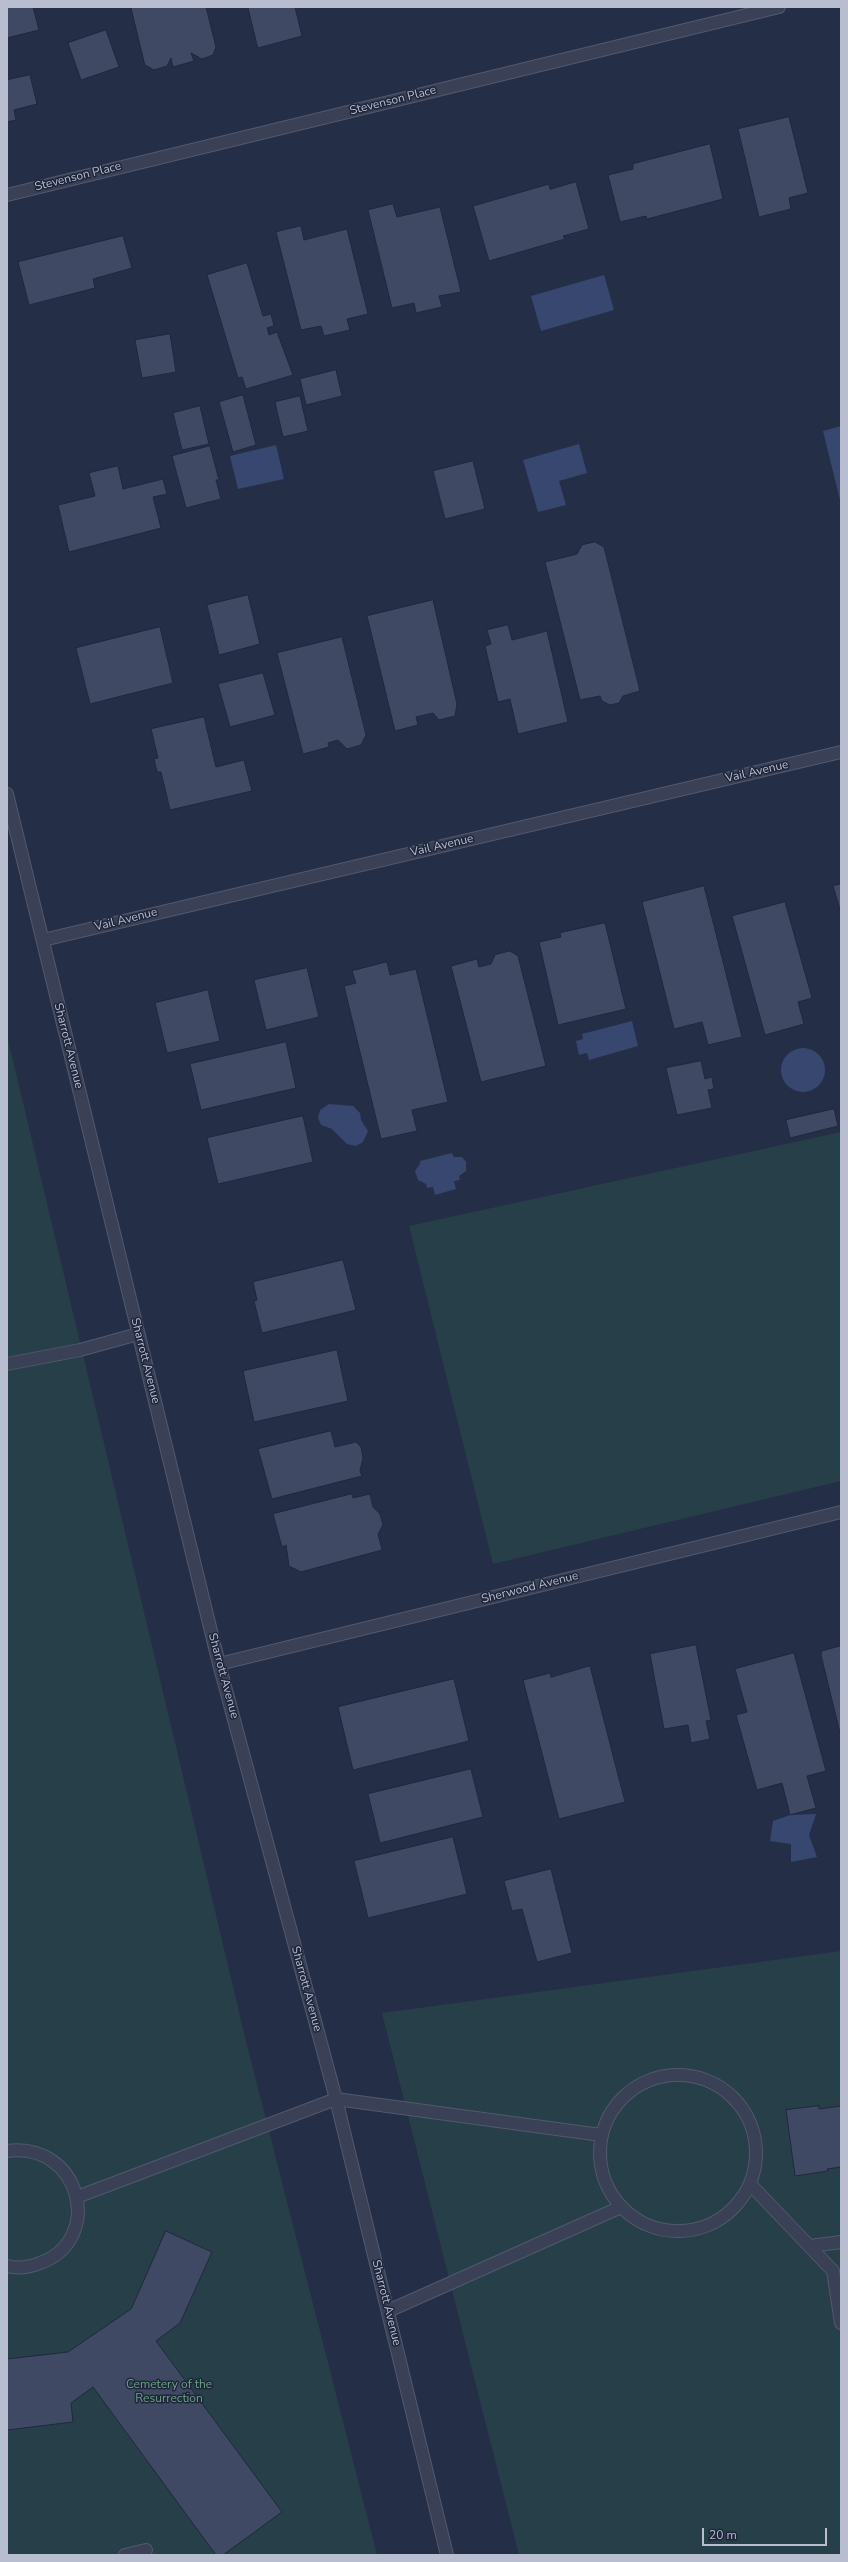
<!DOCTYPE html>
<html>
<head>
<meta charset="utf-8">
<style>
	body { margin:0 }
	#map { position:relative; width:848px; height:2562px; overflow:hidden; background:#252e47; font-family:"Nunito Sans",sans-serif }
	canvas { display:block }
	.frame { position:absolute; inset:0; border:8px solid #b8bdcf; pointer-events:none }
	.scale { position:absolute; left:702px; top:2528px; width:125px; height:18px; box-sizing:border-box; border:2px solid #b8bdcf; border-top:0; padding-left:5px; font-size:12px; line-height:14px; white-space:nowrap; color:#b8bdcf; -webkit-text-stroke:3px #1e263c; paint-order:stroke }
</style>
</head>
<body>
<div id="map">
<canvas width="848" height="2562"></canvas>
<div class="frame"></div>
<div class="scale">20 m</div>
</div>
<script>
const context = document.querySelector('canvas').getContext('2d');
context.lineJoin = 'round';
function paint(path, color) {
  context.fillStyle = color;
  context.fill(path, 'evenodd');
}
function strokePath(path, color, width, dash) {
  context.strokeStyle = color;
  context.lineWidth = width;
  context.lineCap = dash ? 'butt' : 'round';
  context.setLineDash(dash || []);
  context.stroke(path);
}
function label(font, color, halo, rows, align = 'center') {
  context.font = font + ' "Nunito Sans",sans-serif';
  context.lineWidth = 3;
  context.setLineDash([]);
  context.textBaseline = 'middle';
  context.strokeStyle = halo;
  context.fillStyle = color;
  for (const [text, x, y, turn = 0] of rows) {
    context.save();
    context.translate(x, y);
    context.rotate((+turn || 0) * Math.PI / 180);
    context.textAlign = isNaN(turn) ? turn : align;
    if (halo) context.strokeText(text, 0, 0);
    context.fillText(text, 0, 0);
    context.restore();
  }
}
paint(new Path2D(`
	M7 1035 244 2033 377 2555H7Z
	M841 1132V1481L493 1564 409 1226Z
	M841 1951V2555H519L382 2013Z`), '#273f48');
paint(new Path2D(`
	M604 275 614 310 541 331 531 296Z
	M841 426V504L823 431Z
	M579 444 587 473 559 481 566 505 538 512 523 460Z
	M276 445 284 479 238 489 230 456Z
	M632 1021 638 1046 589 1060 587 1053 579 1055 576 1041 583 1039 582 1034Z
	M781 1070a22 22 0 1 1 44 0a22 22 0 1 1-44 0Z
	M329 1104 353 1106 360 1113 361 1120 368 1131 363 1142 356 1146 347 1144 332 1129 321 1125 318 1118 320 1110Z
	M452 1153 454 1157H462L466 1162V1171L459 1176 460 1180 454 1181 456 1189 435 1195 433 1187 427 1188 426 1184 418 1180 415 1171 420 1164V1161Z
	M816 1814 809 1835 817 1857 791 1862V1844L770 1841 773 1821 790 1815Z`), '#37476f');
const building = new Path2D(`
	M7 7H33L39 30 7 38Z
	M131 7H206L216 47 213 55 202 59 191 53 194 61 173 67 171 58 167 66 154 70 145 65Z
	M248 7H295L302 36 258 48Z
	M106 30 119 67 81 80 68 43Z
	M30 75 37 104 14 110 16 120 7 122V80Z
	M789 117 808 193 789 198 791 209 759 217 738 129Z
	M710 144 723 199 647 219 646 216 620 222 608 175 633 169V164Z
	M576 182 589 229 563 236 565 239 489 261 473 206 549 184 550 189Z
	M393 204 397 217 440 207 461 292 439 296 442 307 416 313 414 303 392 308 368 210Z
	M301 226 304 240 347 229 368 314 347 319 350 330 324 336 321 326 301 330 276 232Z
	M123 236 132 268 93 279 95 288 29 305 18 262Z
	M247 263 263 316 271 314 274 326 267 328 269 335 277 332 293 375 246 389 242 377 238 378 207 275Z
	M170 334 176 372 142 378 135 340Z
	M336 370 342 396 306 405 300 379Z
	M243 395 256 445 233 452 219 402Z
	M300 396 308 431 283 437 275 402Z
	M200 406 209 444 182 450 173 413Z
	M210 446 219 480H216L221 499 186 508 172 456Z
	M473 461 485 509 445 519 433 471Z
	M118 466 123 489 163 479 167 494 153 497 161 528 69 552 58 505 95 496 89 473Z
	M595 542 604 547 640 691 623 696 619 703 610 705 602 701 600 696 580 700 545 562 577 554 582 545Z
	M248 595 260 644 219 655 207 605Z
	M433 600 457 704 455 716 439 720 433 713 416 717 418 725 395 731 367 616Z
	M508 625 512 640 547 631 568 722 518 734 510 699 498 702 485 646 491 644 487 630Z
	M160 627 173 683 90 704 76 648Z
	M342 637 366 735 361 745 347 749 338 740 328 743 329 747 303 754 277 653Z
	M263 673 275 715 230 727 218 684Z
	M204 717 216 767 244 760 252 791 170 810 161 772H157L154 759 158 758 151 729Z
	M841 884V913L833 886Z
	M704 886 742 1037 708 1045 702 1022 674 1029 642 902Z
	M785 902 812 998 798 1002 804 1024 765 1035 732 916Z
	M605 923 626 1009 558 1025 539 942 561 937 560 933Z
	M510 951 518 956 546 1066 481 1082 451 966 477 959 479 967 491 964 495 955Z
	M387 962 390 975 416 969 448 1102 412 1110 417 1131 381 1139 344 986 356 983 352 971Z
	M307 968 319 1017 266 1030 254 980Z
	M208 990 220 1041 167 1053 155 1003Z
	M286 1042 296 1088 201 1110 190 1064Z
	M701 1061 705 1079 712 1077 714 1089 708 1090 712 1108 677 1115 666 1068Z
	M834 1109 838 1126 790 1138 786 1120Z
	M303 1116 313 1162 218 1184 207 1138Z
	M343 1260 356 1310 262 1333 254 1301 257 1300 253 1282Z
	M337 1350 348 1401 254 1422 243 1371Z
	M331 1431 335 1447 356 1442 361 1447 363 1458 360 1471 362 1476 272 1499 258 1449Z
	M352 1494 353 1498 370 1494 373 1507 380 1514 383 1525 378 1534 382 1550 301 1572 289 1566 286 1545 282 1547 273 1514Z
	M696 1645 711 1720 706 1721 710 1739 691 1743 688 1725 664 1729 650 1654Z
	M841 1646V1737L821 1655 822 1651Z
	M794 1653 826 1771 807 1776 816 1808 790 1815 782 1783 757 1790 736 1715 747 1712 735 1669Z
	M590 1666 625 1802 559 1819 523 1680 550 1673 551 1677Z
	M454 1679 469 1741 353 1770 338 1707Z
	M471 1769 483 1817 380 1843 368 1794Z
	M453 1837 467 1894 368 1918 354 1861Z
	M551 1869 572 1953 537 1962 522 1909 512 1911 504 1881Z
	M819 2106V2109L841 2106V2167L827 2169 828 2171 795 2176 786 2110Z
	M166 2231 212 2252 180 2323 156 2341 282 2512 223 2555H216L93 2387 71 2403 73 2422 7 2430V2359L68 2352 131 2309Z`);
paint(building, '#3f4964');
strokePath(building, '#20283e', 1);
const service = new Path2D(`
	M7 1364 80 1350 138 1334
	M600 2153a78 78 0 1 1 156 0a78 78 0 1 1-156 0Z
	M7 2151C81 2141 105 2240 40 2263 30 2267 18 2269 7 2266
	M750 2184 833 2271 841 2323
	M77 2197 336 2099 601 2135
	M810 2246 841 2242
	M388 2311 621 2207
	M125 2555 146 2550`);
const minor = new Path2D(`
	M7 195 779 7
	M43 940 841 752
	M219 1664 841 1512`);
const tertiary = new Path2D(`
	M7 794 219 1664 336 2099 447 2555`);
strokePath(service, '#52596e', 14);
strokePath(minor, '#52596e', 14);
strokePath(tertiary, '#52596e', 14);
strokePath(service, '#3a4156', 12);
strokePath(minor, '#3a4156', 12);
strokePath(tertiary, '#3a4156', 12);
label('12px', '#b8bdcf', '#1e263c', [
	["Stevenson Place",393,101,-14],
	["Stevenson Place",78,177,-14],
	["Vail Avenue",757,772,-13],
	["Vail Avenue",442,846,-13],
	["Vail Avenue",126,920,-14],
	["Sharrott Avenue",68,1046,76],
	["Sharrott Avenue",145,1361,76],
	["Sherwood Avenue",530,1588,-14],
	["Sharrott Avenue",223,1676,75],
	["Sharrott Avenue",306,1989,75],
	["Sharrott Avenue",386,2303,76]
]);
label('12px', '#6da281', '#1e263c', [
	["Cemetery of the",169,2385],
	["Resurrection",169,2399]
]);
</script>
</body>
</html>
